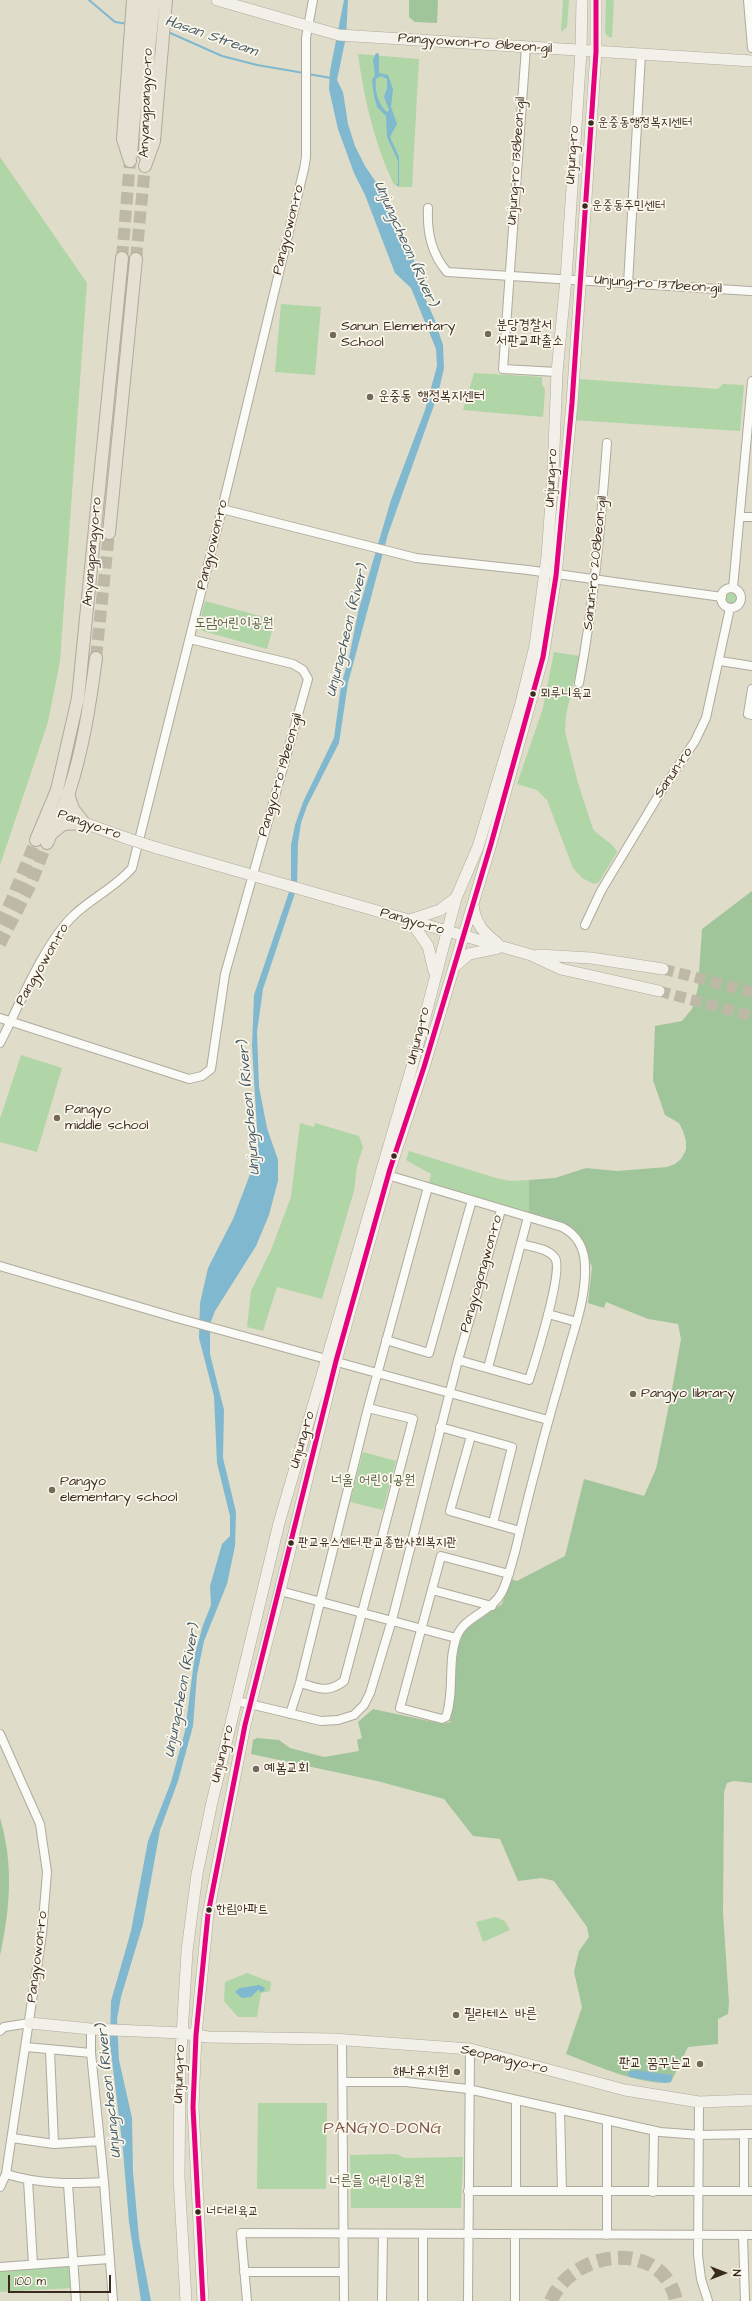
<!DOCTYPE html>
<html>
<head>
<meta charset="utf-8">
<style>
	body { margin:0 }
	#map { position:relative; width:752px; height:2301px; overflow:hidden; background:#dfdcc9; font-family:"Architects Daughter",sans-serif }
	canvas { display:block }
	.north { position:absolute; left:704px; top:2253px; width:40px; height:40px; -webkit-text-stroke:3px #fbf7ec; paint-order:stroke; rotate:90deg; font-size:11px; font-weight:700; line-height:16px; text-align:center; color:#3b2a1e }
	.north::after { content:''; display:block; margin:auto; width:14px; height:18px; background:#3b2a1e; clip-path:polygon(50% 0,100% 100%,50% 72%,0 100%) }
	.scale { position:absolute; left:8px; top:2275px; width:103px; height:18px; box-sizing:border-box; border:2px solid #3b2a1e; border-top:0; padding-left:5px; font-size:12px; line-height:14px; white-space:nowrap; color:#3b2a1e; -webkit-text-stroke:3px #fbf7ec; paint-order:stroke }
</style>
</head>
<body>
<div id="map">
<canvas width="752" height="2301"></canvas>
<div class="north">N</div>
<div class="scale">100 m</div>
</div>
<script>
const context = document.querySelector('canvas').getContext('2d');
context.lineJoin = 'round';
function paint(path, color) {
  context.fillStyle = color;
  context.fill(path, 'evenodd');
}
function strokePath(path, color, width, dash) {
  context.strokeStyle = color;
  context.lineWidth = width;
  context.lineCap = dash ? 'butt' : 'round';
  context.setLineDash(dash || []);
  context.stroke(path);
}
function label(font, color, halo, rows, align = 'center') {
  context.font = font + ' "Architects Daughter","Poor Story",sans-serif';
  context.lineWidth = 3.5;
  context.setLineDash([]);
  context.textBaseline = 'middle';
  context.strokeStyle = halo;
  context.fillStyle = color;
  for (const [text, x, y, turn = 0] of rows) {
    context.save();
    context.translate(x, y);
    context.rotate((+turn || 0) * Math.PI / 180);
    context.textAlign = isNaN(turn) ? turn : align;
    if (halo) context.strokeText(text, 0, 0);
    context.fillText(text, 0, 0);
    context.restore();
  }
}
paint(new Path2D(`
	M563 0H569L567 27 561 32Z
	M606 0H614L612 38 607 36 605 32Z
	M358 54 419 59 412 187H398L393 183C374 141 364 99 358 54Z
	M0 157 87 283 60 661 48 722 0 865Z
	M281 304 321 307 315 375 275 372Z
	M474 373 542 377V384L545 390 543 417 463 410Z
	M579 379 718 389 723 384 744 385 740 431 573 420Z
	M724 598a7 7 0 1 1 14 0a7 7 0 1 1-14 0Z
	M205 601 275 620 267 649 203 631 199 624Z
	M554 652 580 656 566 715 565 732 578 783 593 829C600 838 613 842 617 852L599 882 594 884 582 878 573 868 547 800 537 790 517 784 543 708Z
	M21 1055 62 1068 37 1152 0 1142V1119Z
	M300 1123 314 1127 315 1123 359 1136 363 1147 357 1166 354 1191 322 1299 277 1287 263 1331 247 1327 251 1291 271 1250 291 1197Z
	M409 1151 496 1178 511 1181 529 1180V1213L429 1183 431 1174 406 1160Z
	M363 1452 396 1461 383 1510 350 1502Z
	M495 1917 505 1921 510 1930 483 1942 476 1922Z
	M247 1973 271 1982 270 1991 261 1993 257 2017H238L224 2001 225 1982Z
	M258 2103H327L326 2189H257Z
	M396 2154 405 2158 463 2157 461 2208H351L350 2155Z
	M70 2266 72 2288 0 2292V2270Z`), '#b0d5a6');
paint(new Path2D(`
	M409 0H438L437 23 415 22 409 17Z
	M752 891V1783L734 1781 727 1783 724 1792 723 1912 729 2003 728 2014 718 2019V2044L688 2047 671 2082C644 2087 592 2064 566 2054L582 2007 574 1972 579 1951 589 1937 587 1927 554 1881 542 1878 518 1881 500 1839 473 1836 444 1799 377 1781 251 1754 253 1740 257 1738 279 1740 290 1748 324 1757 359 1751 357 1740 362 1738 358 1722 373 1709 443 1724 450 1722 458 1647 465 1629 502 1604 511 1579 517 1581 565 1556 584 1479 644 1496 656 1469 671 1395 681 1339 678 1324 648 1319 606 1302 604 1308 588 1303 592 1267 580 1238 529 1213V1180L555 1178 586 1168 617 1171 667 1167 675 1164 681 1159 686 1150V1141L683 1131 679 1123 665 1115 653 1080 655 1026 682 1021 692 1009 698 988 702 929Z
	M0 1818C14 1865 10 1909 0 1956Z`), '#a1c59b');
paint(new Path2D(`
	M344 0H348L346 37 337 80 343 92 348 124 355 146 365 166 380 188 393 225 402 244 409 249 414 260 415 276 434 318 443 345 444 368 438 394 388 534 348 683 339 743 307 806 301 823 298 843 297 887 263 989 257 1032 259 1087 267 1128 278 1160V1181L269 1215 256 1246 215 1311 210 1324V1354L224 1410 223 1458 236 1512 235 1546 227 1584 204 1641 197 1675 193 1726 178 1781 160 1830 143 1924 121 1997 117 2019 119 2060 132 2118 133 2172 139 2238 151 2301H141L129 2222 123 2150 110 2044 111 2001 131 1931 148 1841 171 1782 185 1731 195 1654 203 1625 211 1605 210 1586 222 1544 230 1536V1516L217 1463 214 1396 199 1338 200 1303 208 1268 233 1219 257 1156 258 1145 252 1046 254 995 289 892 291 879V845L295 825 303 802 334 738 341 686 350 653 358 612 391 500 425 410 437 366 436 349 411 288 395 273 365 195 354 173 338 129 329 89 330 71Z
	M376 53 379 54V73L388 75 393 89 391 107 397 124 390 137 399 157V186L396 184H398V161L387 137 386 116 377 107 374 96 372 80 375 75 373 60ZM381 76 387 79V88L384 97 389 110 387 112C379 106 374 90 376 79Z
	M259 1985 265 1988 264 1991 260 1992 259 1989 251 1997 242 1998 235 1992 240 1988Z
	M635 2070 672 2075 671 2082 665 2083 629 2077 628 2072Z`), '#80b8cf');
strokePath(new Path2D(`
	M89 0 115 22 128 24
	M168 32 222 56 257 65 304 73
	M308 74 331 78`), '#80b8cf', 2);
strokePath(new Path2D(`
	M663 969 752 992
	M659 991 752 1016`), '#beb8a7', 11, [11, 5.5]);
strokePath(new Path2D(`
	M122 258 130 161
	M136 259 145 166
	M96 658 109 533
	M0 924 11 901 36 840
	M0 944 31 884 47 843`), '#beb8a7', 12, [12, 6]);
strokePath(new Path2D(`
	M551 2301C572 2249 664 2238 676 2301`), '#beb8a7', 14, [14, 7]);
const street = new Path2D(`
	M748 0 752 48
	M526 47 503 369 557 372
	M428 208C427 232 431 253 447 272L750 291
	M628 284 641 54
	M222 509 416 558 528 570 722 597
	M740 517H752
	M733 588 752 381
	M721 598a10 10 0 1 1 20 0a10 10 0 1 1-20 0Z
	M720 661 752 666
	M579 683C594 604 601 523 607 443
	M752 689 748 714 752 715
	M585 925 601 891 660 793 695 741 706 718 730 608
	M0 1018 189 1079 202 1076 211 1069 225 974 308 679 303 670 293 664 190 639
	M0 1043C19 1006 44 944 73 916 91 898 115 888 132 868L222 509 304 169 306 157V38L313 0
	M384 1174 562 1227C578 1235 585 1250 585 1267 586 1297 575 1327 567 1355 557 1391 546 1427 537 1464 529 1493 522 1523 515 1552 511 1565 508 1580 502 1592 492 1612 465 1616 457 1636 447 1661 455 1691 446 1717L442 1719 400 1708 441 1556 509 1574
	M0 1266 177 1318 548 1420
	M548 1314 577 1322
	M386 1340 429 1353 472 1200
	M458 1360 529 1380C535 1361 564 1270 555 1258 548 1248 532 1247 521 1244
	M488 1368 528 1217
	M440 1427 512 1447 493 1523
	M471 1436 450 1511 520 1531
	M432 1590 492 1606
	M280 1591 456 1638
	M300 1683C319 1688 327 1694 344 1681L413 1419 368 1408
	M237 1701 321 1721 338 1720 354 1715 364 1705 370 1693 392 1620 458 1360 501 1210
	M290 1714 300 1683 368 1408 428 1187
	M0 1734 40 1824 47 1872 42 1934 6 2174 0 2187
	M91 2029V2053L104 2182 113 2301
	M0 2031 4 2027 30 2023
	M342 2041 344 2301
	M26 2047 91 2053
	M50 2050 54 2144
	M343 2082H406L468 2089 660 2132 700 2135 752 2134
	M516 2100V2190
	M699 2102 698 2255 701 2279 708 2301
	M560 2110 562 2191
	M744 2134V2191
	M12 2138 54 2144 100 2141
	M6 2174C39 2184 70 2184 104 2182
	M28 2180 33 2264
	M68 2184 76 2301
	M468 2191H752
	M653 2192 654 2131
	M607 2235V2121
	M743 2235 745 2301
	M0 2267 109 2259
	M244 2272H344
	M247 2301 241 2233 752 2235
	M382 2301 383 2234
	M423 2301V2234
	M468 2301 470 2049
	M515 2301V2235`);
const secondary = new Path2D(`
	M217 0 339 35 752 61
	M53 812 129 839
	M157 848 531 955 561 969 659 991
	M473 906C476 924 482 931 497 943
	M410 920 428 946 434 971
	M410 920 440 910 456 898
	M538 955 591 958 663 969
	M455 966 469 954 498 948
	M30 2023 91 2029 182 2033 208 2037 333 2039 470 2049 625 2090 699 2102 752 2100
	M186 2301 179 2177 180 2069 187 1951 197 1874 212 1802 279 1523 413 1063 456 898 478 847 520 707 535 646 547 557 553 474 557 372 566 279 581 51 582 0
	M203 2301 193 2107 196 2035 208 1914 245 1725 276 1607 336 1361 390 1169 424 1067 491 844 543 657 556 576 572 403 596 52V0`);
const primary = new Path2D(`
	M131 155 143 0
	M145 155 149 49 154 0
	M130 161 123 139 133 0
	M145 166 154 141 166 0
	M109 533 136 259
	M68 794 73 809 84 823
	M52 833 63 824 84 823
	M36 840 57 790 78 698 122 258
	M47 843C54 826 63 810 69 792 83 749 90 703 96 658`);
strokePath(street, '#afaa9e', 10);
strokePath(secondary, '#afaa9e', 12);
strokePath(primary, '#afaa9e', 14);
strokePath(street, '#fafaf7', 8);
strokePath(secondary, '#f2f0e8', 11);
strokePath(primary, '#e5e0d2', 12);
const secondaryBridge = new Path2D(`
	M129 839 157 848`);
strokePath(secondaryBridge, '#afaa9e', 12, []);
strokePath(secondaryBridge, '#f2f0e8', 11);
strokePath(new Path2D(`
	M203 2301 193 2107 196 2035 208 1914 245 1725 336 1361 390 1169 424 1067 491 844 543 657 556 576 572 403 596 52V0`), '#e5007d', 5);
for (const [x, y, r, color] of [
	[591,123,3.5,"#3b2a1e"],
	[585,206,3.5,"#3b2a1e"],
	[488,334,4,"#74685a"],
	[333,335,4,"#74685a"],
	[370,397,4,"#74685a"],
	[533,694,3.5,"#3b2a1e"],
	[57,1118,4,"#74685a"],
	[394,1156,3.5,"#3b2a1e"],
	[633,1394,4,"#74685a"],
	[52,1490,4,"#74685a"],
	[291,1543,3.5,"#3b2a1e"],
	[256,1769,4,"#74685a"],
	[209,1910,3.5,"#3b2a1e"],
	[456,2015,4,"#74685a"],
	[700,2064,4,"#74685a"],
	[457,2072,4,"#74685a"],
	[198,2212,3.5,"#3b2a1e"]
]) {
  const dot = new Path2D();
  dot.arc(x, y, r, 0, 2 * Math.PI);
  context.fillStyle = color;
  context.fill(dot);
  strokePath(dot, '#fbf7ec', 1.5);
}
label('13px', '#3b2a1e', '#fbf7ec', [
	["운중동행정복지센터",598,123],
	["운중동주민센터",592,206],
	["뫼루니육교",540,694],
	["판교유스센터.판교종합사회복지관",298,1543],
	["한림아파트",216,1910],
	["너더리육교",206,2212]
], 'left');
label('14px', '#3b2a1e', '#fbf7ec', [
	["Pangyowon-ro 81beon-gil",475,44,4],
	["Anyangpangyo-ro",147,103,-88],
	["Unjung-ro",573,155,-86],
	["Unjung-ro 138beon-gil",517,161,-86],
	["Pangyowon-ro",289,230,-76],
	["Unjung-ro 137beon-gil",658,285,4],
	["Unjung-ro",552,478,-87],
	["Pangyowon-ro",213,545,-76],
	["Anyangpangyo-ro",93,552,-85],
	["Sanun-ro 208beon-gil",596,563,-84],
	["Sanun-ro",674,773,-56],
	["Pangyo-ro 19beon-gil",281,775,-74],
	["Pangyo-ro",89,825,19],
	["Pangyo-ro",412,922,16],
	["Pangyowon-ro",43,965,-60],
	["Unjung-ro",419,1036,-76],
	["Pangyogongwon-ro",482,1274,-74],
	["Unjung-ro",303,1440,-74],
	["Unjung-ro",223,1754,-76],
	["Pangyowon-ro",38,1957,-83],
	["Seopangyo-ro",504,2060,13],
	["Unjung-ro",180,2074,-88]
]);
label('14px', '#3b2a1e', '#fbf7ec', [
	["분당경찰서",496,326],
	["서판교파출소",496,342],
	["Sanun Elementary",341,327],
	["School",341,343],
	["운중동 행정복지센터",378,397],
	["Pangyo",65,1110],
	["middle school",65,1126],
	["Pangyo library",641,1394],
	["Pangyo",60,1482],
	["elementary school",60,1498],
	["예봄교회",264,1769],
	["필라테스 바른",464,2015],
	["판교 꿈꾸는교",692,2064,"right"],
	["해나유치원",449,2072,"right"]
], 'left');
label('14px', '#525c3e', '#fbf7ec', [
	["도담어린이공원",234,624],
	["너울 어린이공원",373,1481],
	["너른들 어린이공원",377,2182]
]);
label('italic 15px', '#475c66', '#fbf7ec', [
	["Hasan Stream",211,37,19],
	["Unjungcheon (River)",405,244,66],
	["Unjungcheon (River)",348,631,-76],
	["Unjungcheon (River)",250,1108,-95],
	["Unjungcheon (River)",183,1691,-79],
	["Unjungcheon (River)",110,2091,-96]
]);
context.letterSpacing = '1px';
label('16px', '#7c5749', '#fbf7ec', [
	["PANGYO-DONG",383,2130]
]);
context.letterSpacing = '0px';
</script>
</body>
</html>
